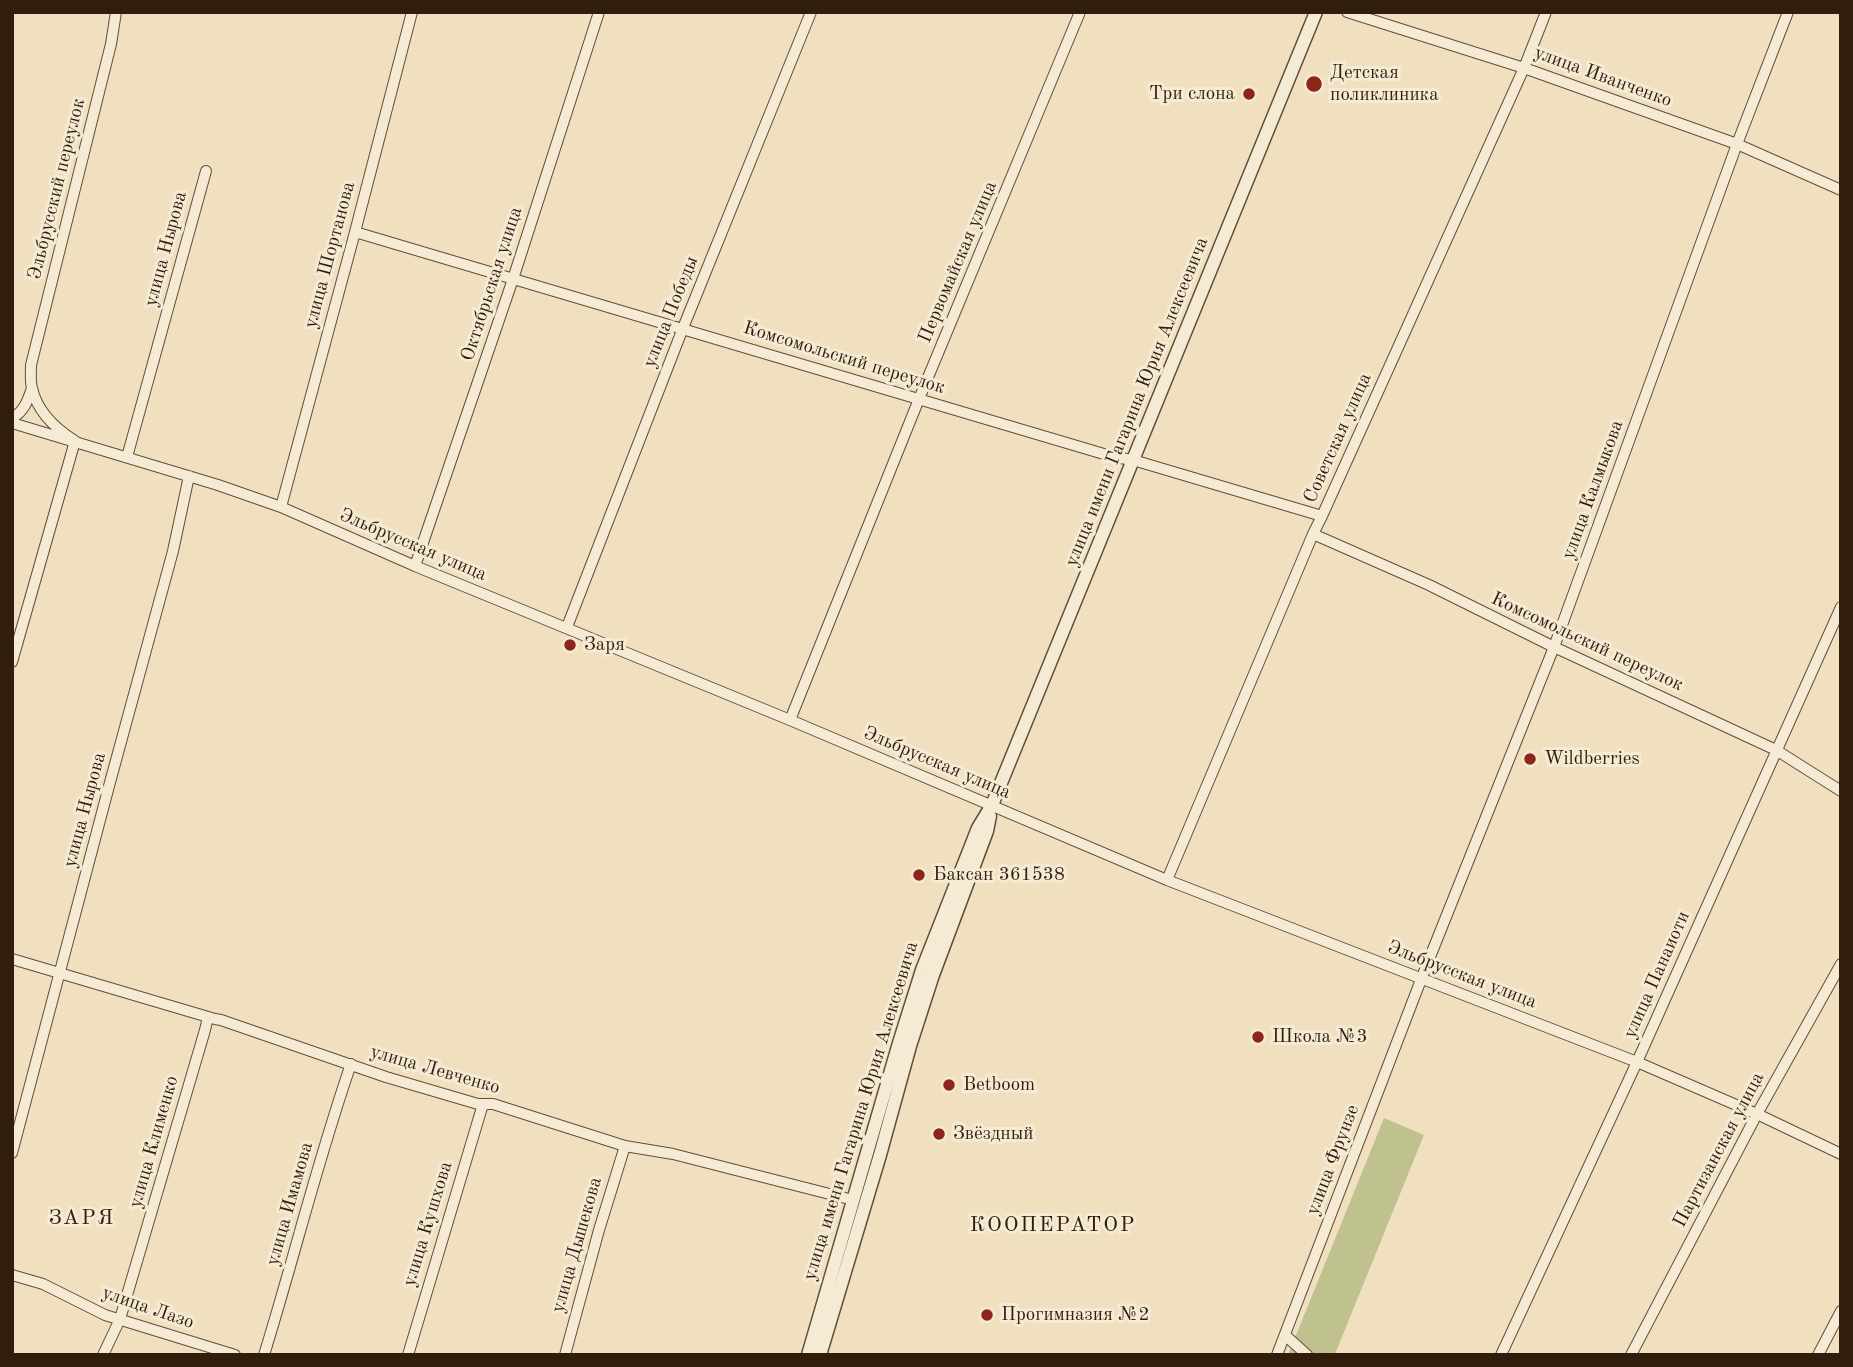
<!DOCTYPE html>
<html>
<head>
<meta charset="utf-8">
<style>
	body { margin:0 }
	#map { position:relative; width:1853px; height:1367px; overflow:hidden; background:#f0e0bf; font-family:"Old Standard TT",serif }
	canvas { display:block }
	.frame { position:absolute; inset:0; border:14px solid #301d0c; pointer-events:none }
</style>
</head>
<body>
<div id="map">
<canvas width="1853" height="1367"></canvas>
<div class="frame"></div>
</div>
<script>
const context = document.querySelector('canvas').getContext('2d');
context.lineJoin = 'round';
function paint(path, color) {
  context.fillStyle = color;
  context.fill(path, 'evenodd');
}
function strokePath(path, color, width, dash) {
  context.strokeStyle = color;
  context.lineWidth = width;
  context.lineCap = dash ? 'butt' : 'round';
  context.setLineDash(dash || []);
  context.stroke(path);
}
function label(font, color, halo, rows, align = 'center') {
  context.font = font + ' "Old Standard TT",serif';
  context.lineWidth = 6;
  context.setLineDash([]);
  context.textBaseline = 'middle';
  context.strokeStyle = halo;
  context.fillStyle = color;
  for (const [text, x, y, turn = 0] of rows) {
    context.save();
    context.translate(x, y);
    context.rotate((+turn || 0) * Math.PI / 180);
    context.textAlign = isNaN(turn) ? turn : align;
    if (halo) context.strokeText(text, 0, 0);
    context.fillText(text, 0, 0);
    context.restore();
  }
}
paint(new Path2D(`
	M1384 1118 1424 1135 1335 1354 1288 1355Z`), '#bfc18e');
const minor = new Path2D(`
	M1347 12 1524 68 1737 144 1841 190
	M355 232 1114 457 1133 460 1322 516
	M12 418C24 412 28 400 32 388
	M12 423 218 485 281 507 415 566 790 720 1167 880 1637 1062 1757 1114 1841 1154
	M127 457 206 171
	M281 507 355 232 412 12
	M1313 534 1429 585 1554 647 1776 750 1841 791
	M415 566 513 279 599 12
	M567 627 683 328 811 12
	M12 662 75 441C56 429 37 411 32 388 30 381 31 372 31 365L111 44 116 12
	M790 720 919 399 1080 12
	M1167 880 1313 534 1322 516 1524 68 1546 12
	M12 959 215 1019 221 1020 386 1077 478 1104H493L625 1146 673 1154 853 1200
	M12 1153 109 786 173 551 189 476
	M12 1275 43 1284 105 1315 235 1355
	M1285 1335 1307 1355
	M103 1355 120 1319 205 1030 208 1017
	M264 1355C294 1258 318 1159 351 1064
	M408 1355 483 1104
	M565 1355 599 1230 625 1146
	M1277 1355 1422 977 1554 647 1737 144 1788 12
	M1501 1355 1637 1062 1841 607
	M1631 1355 1757 1114 1841 964
	M1818 1355 1841 1311`);
const tertiary = new Path2D(`
	M808 1355 899 1043 922 970 978 828 992 805 1316 12
	M820 1355 880 1155 910 1046 933 975 987 831 990 816`);
strokePath(minor, '#604e39', 12);
strokePath(tertiary, '#604e39', 15);
strokePath(minor, '#f5ebd5', 10);
strokePath(tertiary, '#f5ebd5', 12);
for (const [x, y, r, color] of [
	[1314,84,9,"#8f2418"],
	[1249,94,7,"#8f2418"],
	[570,645,7,"#8f2418"],
	[1530,759,7,"#8f2418"],
	[919,875,7,"#8f2418"],
	[1258,1037,7,"#8f2418"],
	[949,1085,7,"#8f2418"],
	[939,1134,7,"#8f2418"],
	[987,1315,7,"#8f2418"]
]) {
  const dot = new Path2D();
  dot.arc(x, y, r, 0, 2 * Math.PI);
  context.fillStyle = color;
  context.fill(dot);
  strokePath(dot, '#f5ebd5', 2.5);
}
label('19px', '#301d0c', '#f5ebd5', [
	["Детская",1330,73],
	["поликлиника",1330,95],
	["Три слона",1235,94,"right"],
	["Заря",584,645],
	["Wildberries",1544,759],
	["Баксан 361538",933,875],
	["Школа №3",1272,1037],
	["Betboom",963,1085],
	["Звёздный",953,1134],
	["Прогимназия №2",1001,1315]
], 'left');
label('19px', '#301d0c', '#f5ebd5', [
	["улица Иванченко",1603,77,20],
	["Эльбрусский переулок",57,189,-76],
	["улица Нырова",166,249,-75],
	["улица Шортанова",330,255,-75],
	["Первомайская улица",958,262,-67],
	["Октябрьская улица",492,284,-72],
	["улица Победы",671,312,-68],
	["Комсомольский переулок",844,358,17],
	["улица имени Гагарина Юрия Алексеевича",1137,402,-68],
	["Советская улица",1338,438,-66],
	["улица Калмыкова",1593,490,-70],
	["Эльбрусская улица",413,545,23],
	["Комсомольский переулок",1587,642,25],
	["Эльбрусская улица",937,763,23],
	["улица Нырова",85,810,-75],
	["Эльбрусская улица",1462,975,21],
	["улица Панаиоти",1657,975,-66],
	["улица Левченко",435,1070,16],
	["улица имени Гагарина Юрия Алексеевича",861,1111,-73],
	["улица Клименко",154,1142,-74],
	["Партизанская улица",1719,1150,-62],
	["улица Фрунзе",1333,1160,-69],
	["улица Имамова",290,1204,-74],
	["улица Кушхова",428,1224,-73],
	["улица Дышекова",577,1245,-74],
	["улица Лазо",148,1308,19]
]);
context.letterSpacing = '2px';
label('21px', '#301d0c', '#f5ebd5', [
	["ЗАРЯ",82,1218],
	["КООПЕРАТОР",1053,1225]
]);
context.letterSpacing = '0px';
</script>
</body>
</html>
